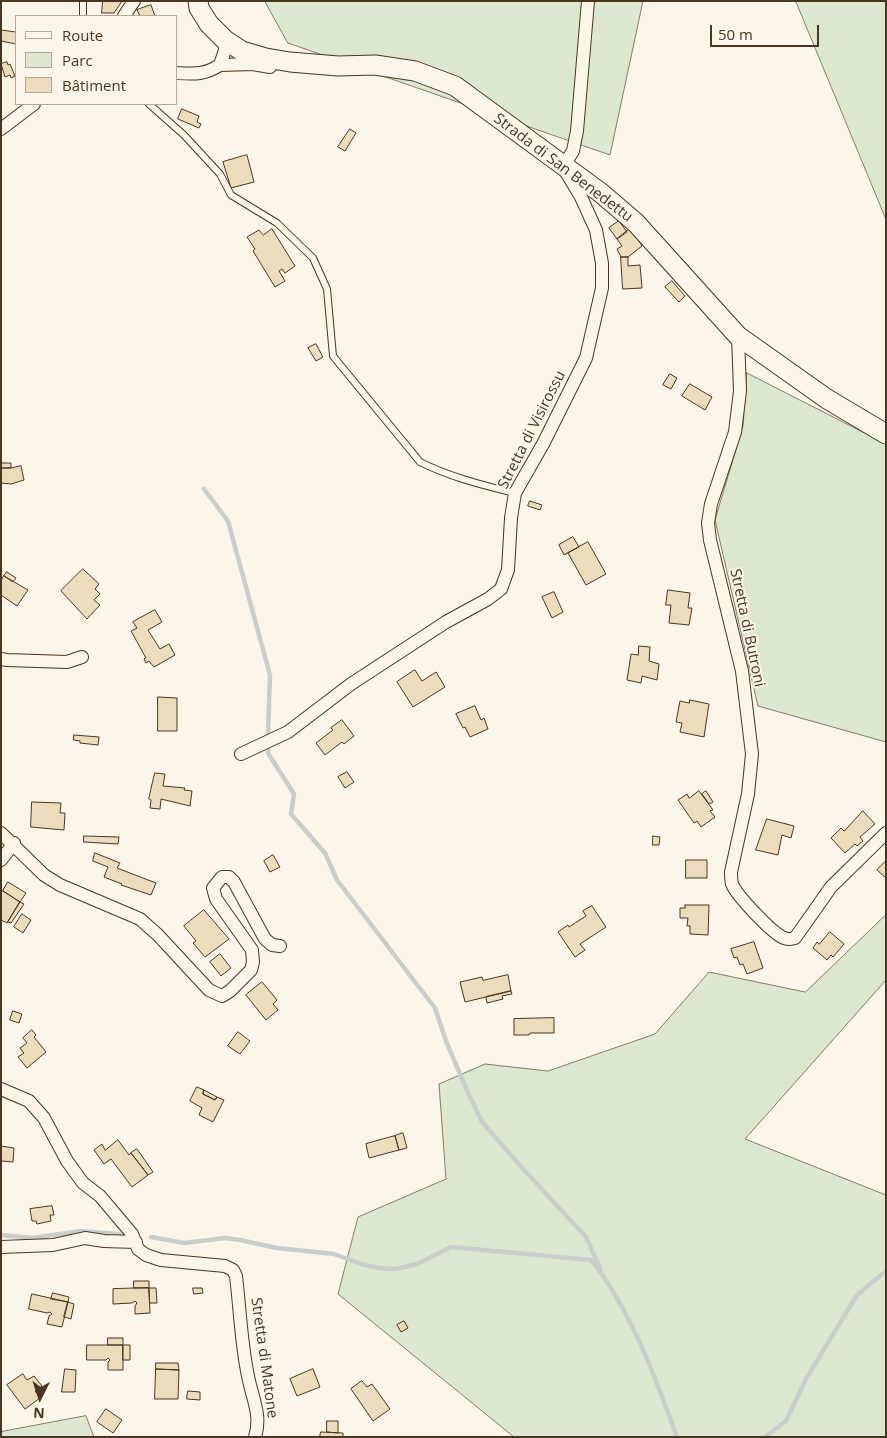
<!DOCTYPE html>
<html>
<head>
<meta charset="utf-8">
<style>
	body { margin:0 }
	#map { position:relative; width:887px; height:1438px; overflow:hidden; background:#fbf6e9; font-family:"Open Sans",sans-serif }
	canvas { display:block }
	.frame { position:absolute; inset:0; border:2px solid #4a3520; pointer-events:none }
	.legend { position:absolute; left:15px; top:15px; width:162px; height:90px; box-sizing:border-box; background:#fbf6e9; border:1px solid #b4a999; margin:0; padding:6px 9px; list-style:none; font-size:15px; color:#4a3520 }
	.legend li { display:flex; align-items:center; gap:10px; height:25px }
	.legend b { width:25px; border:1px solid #b4a999 }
	.north { position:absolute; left:15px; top:1373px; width:50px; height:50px; -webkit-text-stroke:4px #fbf6e9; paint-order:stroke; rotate:184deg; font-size:14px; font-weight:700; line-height:20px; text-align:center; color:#4a3520 }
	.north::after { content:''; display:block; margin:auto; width:18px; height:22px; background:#4a3520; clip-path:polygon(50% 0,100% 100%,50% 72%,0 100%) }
	.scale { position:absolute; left:710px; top:25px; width:109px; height:22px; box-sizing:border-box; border:2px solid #4a3520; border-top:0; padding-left:6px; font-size:15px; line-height:18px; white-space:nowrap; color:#4a3520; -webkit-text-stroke:4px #fbf6e9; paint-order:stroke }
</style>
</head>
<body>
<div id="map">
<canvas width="887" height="1438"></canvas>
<div class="frame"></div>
<ul class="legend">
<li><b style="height:6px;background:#fbf6e9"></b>Route</li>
<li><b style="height:14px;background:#dce7d0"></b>Parc</li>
<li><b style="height:14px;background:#ecdcbc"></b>Bâtiment</li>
</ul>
<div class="north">N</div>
<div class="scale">50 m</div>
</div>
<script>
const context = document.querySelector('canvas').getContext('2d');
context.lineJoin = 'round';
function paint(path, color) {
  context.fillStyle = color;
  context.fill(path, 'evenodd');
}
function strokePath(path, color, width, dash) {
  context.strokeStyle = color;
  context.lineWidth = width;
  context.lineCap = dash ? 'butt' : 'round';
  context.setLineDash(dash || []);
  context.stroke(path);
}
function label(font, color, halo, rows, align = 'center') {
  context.font = font + ' "Open Sans",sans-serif';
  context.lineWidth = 4;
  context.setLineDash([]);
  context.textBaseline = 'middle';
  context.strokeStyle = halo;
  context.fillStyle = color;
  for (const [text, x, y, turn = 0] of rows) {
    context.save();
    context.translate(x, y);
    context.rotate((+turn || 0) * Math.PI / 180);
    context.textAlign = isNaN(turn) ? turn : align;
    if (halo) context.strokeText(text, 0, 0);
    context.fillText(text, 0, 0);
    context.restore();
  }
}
const green = new Path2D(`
	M265 1H643L610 155 288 43Z
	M796 1H886V219Z
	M747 373 886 444V742L758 706 715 520 743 426Z
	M886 915V980L745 1139 886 1195V1437H514L338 1294 358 1217 446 1179 439 1084 485 1064 548 1071 655 1034 709 972 805 992Z
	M86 1416 94 1437H1V1432Z`);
paint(green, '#dce7d0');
strokePath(green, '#887966', 1);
strokePath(new Path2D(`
	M204 489 228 521 270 675 268 733
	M268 749V753L294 794 291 814 325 853 337 880 435 1008 446 1041 469 1095 482 1122 524 1170 586 1237 600 1268
	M1 1235 33 1238 81 1231 119 1234
	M151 1237 184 1243 225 1238 240 1240 277 1248 334 1254 361 1264 379 1268 395 1269 417 1264 451 1247 591 1260C630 1308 656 1379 677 1437
	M765 1437 786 1421 806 1379 857 1295 886 1271`), '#c9cecd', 4.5);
const building = new Path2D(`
	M103 1H122L114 13H102Z
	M151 5 155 16H140L137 10Z
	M1 30 16 32V44L1 41Z
	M7 62 8 65 10 64 15 76 11 78 10 75 5 77 1 64Z
	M182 109 199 116 197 122 201 124 199 128 178 119Z
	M350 129 356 133 345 151 338 147Z
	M247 155 254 182 231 188 223 162Z
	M619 221 627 232 617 239 609 228Z
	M631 228 642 246 628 257H621L617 249 622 246 617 239Z
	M272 229 295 266 285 273 282 269 279 271 285 281 275 287 253 251 255 249 247 237 259 230 263 235Z
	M621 257H628V266L640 265 642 288 623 289Z
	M672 281 685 296 679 302 665 287Z
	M316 344 323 357 316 361 308 348Z
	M670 374 677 378 671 389 663 385Z
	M690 384 712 397 705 410 682 396Z
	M1 463H11V468H1Z
	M21 466 24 480 11 484 1 483V468H11Z
	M530 501 542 505 540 510 528 506Z
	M573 537 579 547 564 555 559 545Z
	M588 542 606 574 586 585 568 553Z
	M83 569 99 584 95 589 100 594 94 600 100 605 87 619 61 591Z
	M7 572 16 578 13 582 4 576Z
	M4 576 28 590 17 606 1 595V581Z
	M668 590 690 593 688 608H692L689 625 669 623 671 605H666Z
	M554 592 563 612 552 618 542 597Z
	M155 610 162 622 148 630 160 649 169 644 175 655 154 667 149 661 146 663 144 659 146 658 131 631 137 628 133 622Z
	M639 646 650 647 649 661 659 664 657 680 642 676 641 683 627 680 631 654 638 655Z
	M415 670 422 681 436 672 445 687 413 707 397 682Z
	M158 697 177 698V731H158Z
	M690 700 709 704 704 737 680 732 682 723 676 722 680 701 689 703Z
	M475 706 481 720 484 718 488 729 470 737 465 727 463 728 456 714Z
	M342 720 354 736 344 744 342 742 325 755 316 743 333 730 331 728Z
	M74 735 99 737 98 745 80 743V741L74 740Z
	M347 772 354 782 345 788 338 777Z
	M155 773 165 774 163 786 185 788 184 790 192 791 190 806 161 799 160 809 150 808 151 800 149 799Z
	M699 791 713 810 710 811 715 817 701 827 697 821 694 823 678 800 687 794 689 798Z
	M706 791 713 802 709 804 702 794Z
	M32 802 61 803 60 813H65L64 830 31 827Z
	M863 811 875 824 860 837 863 841 857 846 855 844 845 853 831 838 841 828 844 831Z
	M767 819 794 826 791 838 782 835 778 855 756 850Z
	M84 836 119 837 118 844 84 842Z
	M653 836 660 837 659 845H653Z
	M95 853 120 863 117 868 156 883 151 895 121 885 122 884 104 877 108 867 93 861Z
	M273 855 280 867 270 872 264 861Z
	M686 860H707V878H686Z
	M886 861V878L877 870Z
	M8 882 26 893 20 902 3 891Z
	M3 891 20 902 7 923 1 920V893Z
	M20 902 24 904 11 923 8 922Z
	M685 905H709L708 935 690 934V926H687L688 918H680V908H685Z
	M592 906 606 927 580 944 585 950 575 957 558 932 568 925 569 927 586 916 583 911Z
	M204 910 229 939 205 957 193 943 196 941 184 926Z
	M22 914 31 920 23 933 14 927Z
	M830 932 844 944 833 957 831 955 827 960 813 948 817 942 819 944Z
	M754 942 763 968 747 974 743 964 740 965 737 957 734 958 731 949Z
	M220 954 231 968 221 976 210 962Z
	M508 975 511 991 465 1002 460 982 482 977 483 980Z
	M262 982 277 1000 273 1004 278 1010 266 1020 246 995Z
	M511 991 512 994 502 996 503 999 487 1003 486 997Z
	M13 1011 22 1014 19 1023 10 1020Z
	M554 1018V1033H530L529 1035H514V1019Z
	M32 1030 36 1035 34 1037 46 1052 27 1068 18 1057 24 1053 20 1048 27 1043 23 1038Z
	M238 1032 250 1041 240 1054 228 1046Z
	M197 1087 204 1090 203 1094 215 1100 217 1097 224 1100 213 1122 199 1115 202 1108 190 1101Z
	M204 1090 217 1097 215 1100 203 1094Z
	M403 1133 407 1148 399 1150 395 1136Z
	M395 1136 399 1150 369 1158 366 1144Z
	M118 1140 129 1155 131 1153 148 1175 132 1187 111 1159 104 1164 94 1150 102 1144 105 1150Z
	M1 1146 14 1148 13 1162 1 1161Z
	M137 1149 153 1172 148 1175 131 1153Z
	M52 1206 54 1215H50L51 1221 37 1224 36 1221H32L30 1209Z
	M134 1281H149V1288H134Z
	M149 1288H156L157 1303H150Z
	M149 1288 150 1313 135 1314V1306L137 1303 135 1301 132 1303 113 1304V1289Z
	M193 1288H202L203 1293 194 1294Z
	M53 1293 69 1297 68 1302 51 1299Z
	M32 1294 68 1302 62 1327 47 1324 49 1316 52 1314 50 1312 47 1313 29 1309Z
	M68 1302 74 1304 71 1319 64 1317Z
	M404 1321 408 1328 401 1332 397 1325Z
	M108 1338H123V1345H108Z
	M87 1345H123V1370H108V1362L110 1360 108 1358 106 1360H87Z
	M123 1345H130V1360H123Z
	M156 1363H178L179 1370 156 1369Z
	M65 1369 76 1370 75 1392H62Z
	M156 1369 179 1370 178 1399H155Z
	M313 1369 320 1387 297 1396 290 1379Z
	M23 1374 27 1380 34 1376 42 1386 35 1391 40 1398 25 1409 7 1385Z
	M362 1381 367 1387 372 1384 390 1409 373 1421 351 1389Z
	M188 1391 200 1392V1400L187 1399Z
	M106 1409 122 1420 113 1433 97 1422Z
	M327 1421H338V1433L327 1432Z
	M321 1432 343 1433V1437H320Z`);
paint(building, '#ecdcbc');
strokePath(building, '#4a3520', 1);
const lane = new Path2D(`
	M83 16V1
	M149 104 184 135 220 174 231 195 277 223 313 258 327 289 333 356 420 462C450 477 482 485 515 493`);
const street = new Path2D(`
	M124 16 134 1
	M220 65 253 64 270 67
	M176 73C195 74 204 75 220 65L225 50V40
	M1 129 34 104
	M738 336 740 391 735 432 711 504 708 523 710 540 742 671 752 754 748 794 731 872C731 876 731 880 732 884 737 896 772 933 784 938 788 940 791 939 795 938L831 887 886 833
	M1 659 7 660 67 662 82 657
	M241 754 288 732 351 684 446 622 488 599 501 589 508 570 511 518 515 493 543 444 586 358 602 288V263L596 230 581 197 563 167 573 151 577 131 588 1
	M1 833 44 875 60 885 140 919 158 935 209 990 222 996 230 991 251 970 253 962 252 950 216 899 213 888 222 877H229L234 882 265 939 272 945 280 946
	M1 860 14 843
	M1 1089 29 1101 44 1118 67 1161 83 1183 100 1196 132 1234 138 1249 146 1255 161 1260 225 1266 233 1270 236 1276C240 1309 241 1343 248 1376 252 1398 262 1415 255 1437
	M1 1247 53 1245 85 1238 104 1241 136 1242`);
const secondary = new Path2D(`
	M198 1 199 8 209 24 225 40 242 51 266 58 290 62 338 66 375 65 415 71 455 86 601 193 636 223 738 336 827 399 886 434`);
strokePath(lane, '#4a3520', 8);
strokePath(street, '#4a3520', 14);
strokePath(secondary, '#4a3520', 21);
strokePath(lane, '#fbf6e9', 6);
strokePath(street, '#fbf6e9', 12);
strokePath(secondary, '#fbf6e9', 19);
label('15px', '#4a3520', '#fbf6e9', [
	["Strada di San Benedettu",563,168,37],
	["Stretta di Visirossu",532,430,-63],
	["Stretta di Butroni",747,628,78],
	["Stretta di Matone",264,1358,82]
]);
</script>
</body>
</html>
